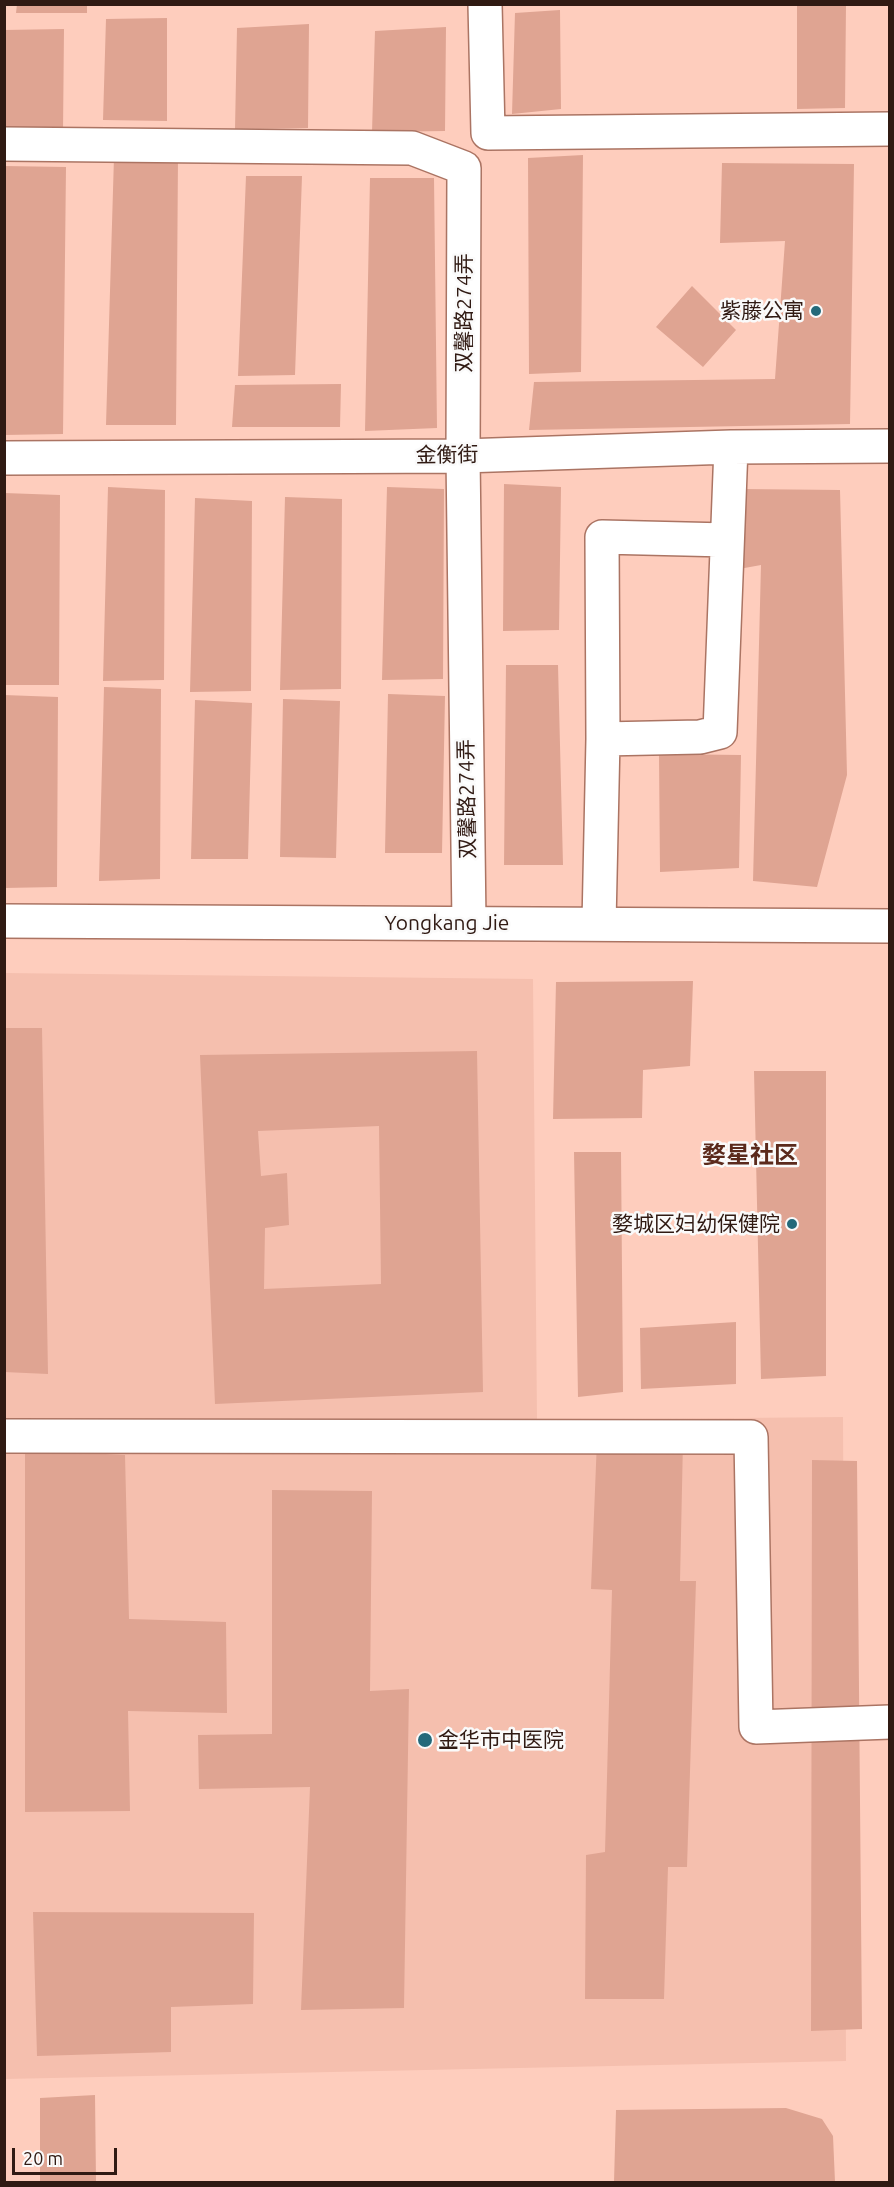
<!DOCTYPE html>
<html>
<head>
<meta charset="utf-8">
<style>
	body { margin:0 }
	#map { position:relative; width:894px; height:2187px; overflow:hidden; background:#fecdbd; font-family:Ubuntu,sans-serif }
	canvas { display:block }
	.frame { position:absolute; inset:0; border:6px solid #301a13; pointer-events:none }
	.scale { position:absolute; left:12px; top:2148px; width:105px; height:27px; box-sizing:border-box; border:3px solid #301a13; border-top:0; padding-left:8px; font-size:18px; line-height:21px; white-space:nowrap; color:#301a13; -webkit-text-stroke:4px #fafafa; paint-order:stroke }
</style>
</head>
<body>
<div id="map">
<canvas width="894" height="2187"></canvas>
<div class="frame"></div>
<div class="scale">20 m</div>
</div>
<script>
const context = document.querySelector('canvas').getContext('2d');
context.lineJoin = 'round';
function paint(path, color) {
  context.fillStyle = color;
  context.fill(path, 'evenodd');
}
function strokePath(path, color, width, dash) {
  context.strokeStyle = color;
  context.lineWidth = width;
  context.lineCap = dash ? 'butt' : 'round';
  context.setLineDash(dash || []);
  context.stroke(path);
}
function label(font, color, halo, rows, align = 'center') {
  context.font = font + ' Ubuntu,"Noto Sans SC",sans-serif';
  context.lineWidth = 5;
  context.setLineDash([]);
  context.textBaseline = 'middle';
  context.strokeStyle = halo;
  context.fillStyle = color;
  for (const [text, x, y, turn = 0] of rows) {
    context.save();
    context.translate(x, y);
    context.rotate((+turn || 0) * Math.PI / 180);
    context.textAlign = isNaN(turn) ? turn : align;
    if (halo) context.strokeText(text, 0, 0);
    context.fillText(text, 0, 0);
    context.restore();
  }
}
paint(new Path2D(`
	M4 973 533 979 537 1420 843 1417 846 2061 5 2079Z`), '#f5bfae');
paint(new Path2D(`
	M17 4H87V13H16Z
	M797 4H846L845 108 797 109Z
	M560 10 561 109 512 114 515 13Z
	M167 18V121L103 120 106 19Z
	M309 24 308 128 235 129 237 28Z
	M446 27 445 131 372 132 375 31Z
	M64 29 63 132 4 131V30Z
	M583 155 581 372 529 374 528 158Z
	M114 157H178L176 425H106Z
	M722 163 854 164 850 424 529 430 534 382 775 379 785 241 720 243Z
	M4 166 66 167 63 434 4 435Z
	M246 176H302L295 375 238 376Z
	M370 178H434L437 428 365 431Z
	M692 286 736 330 703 367 656 327Z
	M341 384 340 427H232L235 385Z
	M504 484 561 487 559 630 503 631Z
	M108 487 165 490 164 680 103 681Z
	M387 487 444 489 443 679 382 680Z
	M741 489 840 490 847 775 817 887 753 881 761 565 739 569Z
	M4 493 60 495 59 685H4Z
	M285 497 342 499 341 689 280 690Z
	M195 498 252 501 251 691 190 692Z
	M506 665H558L563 865H504Z
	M104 687 161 689 160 879 99 881Z
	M388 694 445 696 442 853H385Z
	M4 695 58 697 57 887 4 888Z
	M283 699 340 701 336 858 280 857Z
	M195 700 252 703 248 859H191Z
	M659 754 741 755 739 868 660 872Z
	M693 981 690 1066 643 1070 642 1118 553 1119 556 982Z
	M4 1028H42L48 1374 4 1372Z
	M477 1051 483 1392 215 1404 200 1055ZM379 1126 381 1284 264 1289 265 1228 289 1225 287 1173 261 1176 258 1131Z
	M754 1071H826V1376L761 1379Z
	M574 1152H621L623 1392 578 1397Z
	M736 1322V1384L641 1389 640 1328Z
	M597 1440 683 1441 680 1581H696L687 1867H668L664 1999H585L586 1855 605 1852 612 1590 591 1589Z
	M25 1450 125 1455 129 1619 226 1622 227 1713 128 1711 130 1811 25 1812Z
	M812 1460 857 1461 862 2029 811 2031Z
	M272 1490 372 1491 370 1691 409 1689 404 2008 301 2010 310 1787 199 1789 198 1735 272 1734Z
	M33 1912 254 1913 253 2004 171 2007V2052L37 2056Z
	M95 2095 96 2182H40V2098Z
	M786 2108 822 2119 833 2136 835 2182H614L616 2110Z`), '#dfa492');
const minor = new Path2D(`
	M485 4 488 133 890 129
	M4 144 412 148 464 168 463 456 469 923
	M4 458 463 456 731 447 890 446
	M603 739 700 737 720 732 731 447
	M4 921 890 926
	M599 923 603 739 602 537 727 540
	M4 1436 751 1437 756 1727 890 1722`);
strokePath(minor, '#ab7463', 36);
strokePath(minor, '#fff', 33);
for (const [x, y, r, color] of [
	[816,311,6,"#24697a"],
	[792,1224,6,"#24697a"],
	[425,1740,8,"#24697a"]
]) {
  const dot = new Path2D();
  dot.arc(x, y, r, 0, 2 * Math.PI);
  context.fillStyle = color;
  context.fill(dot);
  strokePath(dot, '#fafafa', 2);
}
label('21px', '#301a13', '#fafafa', [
	["紫藤公寓",804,311],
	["婺城区妇幼保健院",780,1224],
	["金华市中医院",438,1740,"left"]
], 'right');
label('21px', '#301a13', '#fafafa', [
	["双馨路274弄",464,313,-90],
	["金衡街",447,455,-1],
	["双馨路274弄",467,799,-91],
	["Yongkang Jie",447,923]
]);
label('bold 24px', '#5b2a1c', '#fafafa', [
	["婺星社区",750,1155]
]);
</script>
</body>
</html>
